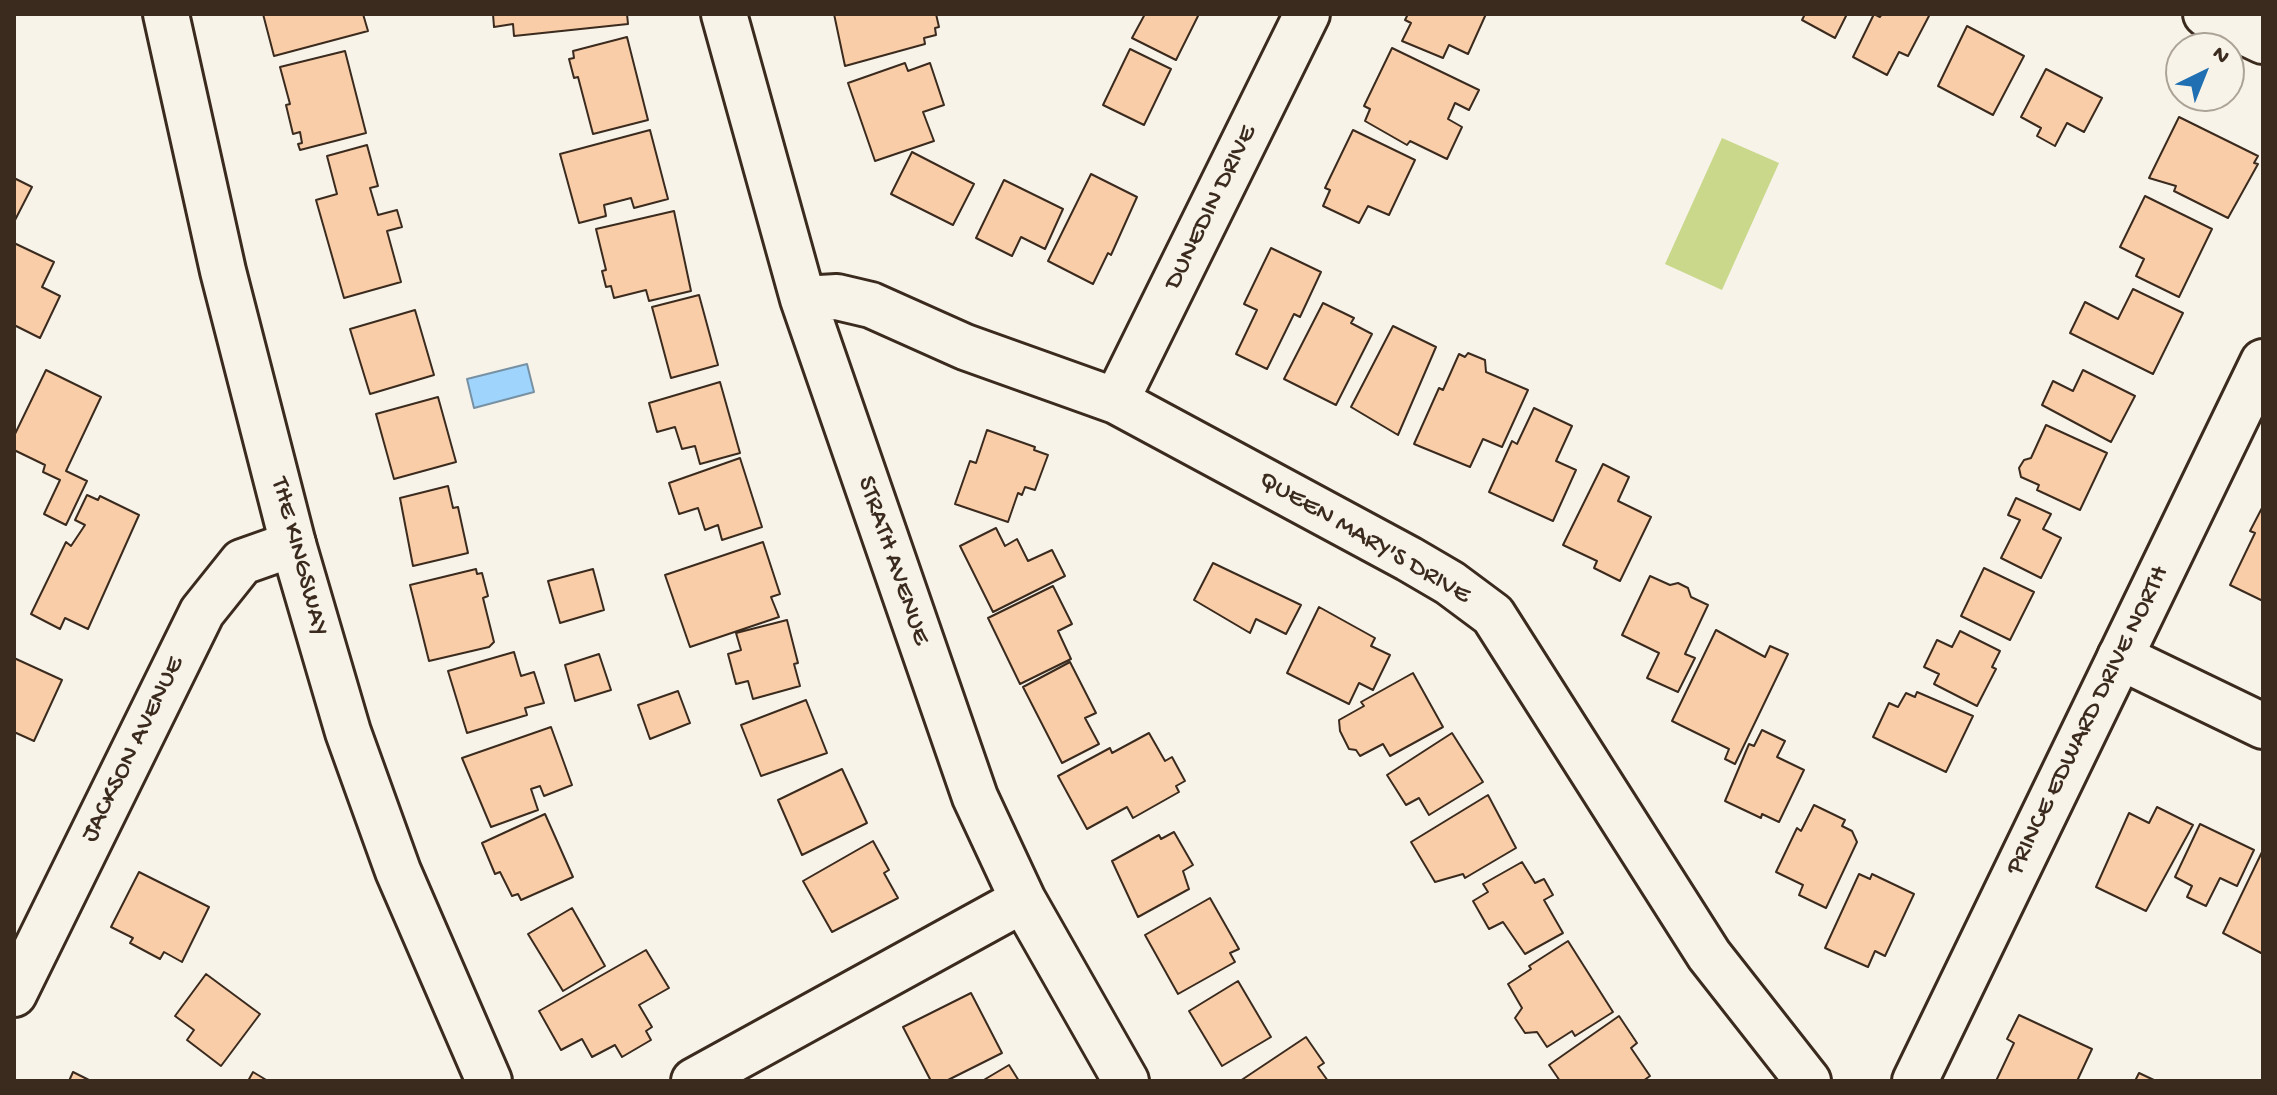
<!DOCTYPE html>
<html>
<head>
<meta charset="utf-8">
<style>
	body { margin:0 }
	#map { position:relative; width:2277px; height:1095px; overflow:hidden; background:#f7f3e8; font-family:"Gochi Hand",sans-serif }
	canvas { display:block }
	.frame { position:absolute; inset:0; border:16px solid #3b2a1e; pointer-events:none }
	.north { position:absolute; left:2165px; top:32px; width:80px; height:80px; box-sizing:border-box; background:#f7f3e8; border:2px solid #aca397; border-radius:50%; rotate:43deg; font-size:22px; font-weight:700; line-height:32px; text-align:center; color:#3b2a1e }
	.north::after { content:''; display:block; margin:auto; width:28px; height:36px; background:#1f6fb2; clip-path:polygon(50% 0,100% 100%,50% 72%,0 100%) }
</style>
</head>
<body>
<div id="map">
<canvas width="2277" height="1095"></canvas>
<div class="frame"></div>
<div class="north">N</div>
</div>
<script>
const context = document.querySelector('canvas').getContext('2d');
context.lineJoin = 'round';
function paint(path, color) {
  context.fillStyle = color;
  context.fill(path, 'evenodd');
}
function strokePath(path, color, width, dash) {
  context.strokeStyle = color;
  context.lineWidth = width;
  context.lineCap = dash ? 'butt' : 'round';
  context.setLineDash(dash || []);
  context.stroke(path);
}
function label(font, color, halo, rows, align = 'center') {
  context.font = font + ' "Gochi Hand",sans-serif';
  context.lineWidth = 6;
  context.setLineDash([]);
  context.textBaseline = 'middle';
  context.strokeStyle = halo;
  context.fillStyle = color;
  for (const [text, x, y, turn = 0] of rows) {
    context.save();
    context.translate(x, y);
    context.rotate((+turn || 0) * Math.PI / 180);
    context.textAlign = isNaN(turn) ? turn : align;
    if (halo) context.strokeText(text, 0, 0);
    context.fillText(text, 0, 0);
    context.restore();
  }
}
paint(new Path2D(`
	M1722 138 1779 163 1722 290 1665 264Z`), '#c9d88b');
const water = new Path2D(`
	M527 364 534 392 474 408 467 379Z`);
paint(water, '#9fd5fd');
strokePath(water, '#7791a4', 2);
const building = new Path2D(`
	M263 14H363L368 31 274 56Z
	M493 14H627L628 24 514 36 513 24 494 27Z
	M834 14H936L939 27 935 28 936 35 924 38 925 44 845 66Z
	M1145 14H1199L1176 60 1132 38Z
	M1408 14H1486L1468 54 1449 45 1443 58 1402 41 1411 23 1405 20Z
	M1805 14H1847L1835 38 1802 20Z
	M1874 14 1880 17 1882 14H1930L1908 56 1899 52 1887 75 1853 57Z
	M1967 26 2024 56 1993 115 1938 86Z
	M627 37 648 120 593 134 578 77 574 78 569 59 574 58 573 51Z
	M1392 48 1479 90 1469 110 1455 103 1448 119 1462 127 1447 159 1410 141 1407 145 1365 121 1370 109 1364 106Z
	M1130 49 1171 69 1144 125 1103 105Z
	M345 51 366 133 300 150 298 144 302 143 300 132 293 134 286 105 290 104 280 67Z
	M905 63 908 71 930 63 944 105 923 112 934 141 875 161 848 83Z
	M2046 69 2102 98 2084 132 2067 123 2055 146 2037 136 2041 128 2021 117Z
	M2179 117 2258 156 2254 163 2258 164 2228 218 2174 191 2176 186 2149 178Z
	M650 130 668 199 634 208 631 198 604 205 606 216 579 223 560 154Z
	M1353 130 1415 160 1389 215 1368 206 1359 223 1323 206 1330 190 1325 188Z
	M367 145 378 186 370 188 378 215 397 210 402 227 387 231 401 282 344 298 316 200 337 194 327 156Z
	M912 152 974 184 953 225 891 194Z
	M1091 174 1137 197 1111 255 1108 253 1093 284 1048 261Z
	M14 178 32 187 14 222Z
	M1004 180 1063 209 1045 249 1021 237 1012 256 976 238Z
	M2145 196 2212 229 2179 297 2136 276 2144 259 2120 247Z
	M674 211 691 291 649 301 646 290 614 298 611 286 606 287 602 271 606 270 596 229Z
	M14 243 54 262 42 287 60 296 40 338 14 325Z
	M1271 248 1321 272 1300 317 1294 314 1267 369 1236 354 1257 310 1244 304Z
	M2133 289 2183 313 2153 374 2070 333 2085 302 2118 319Z
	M699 295 718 365 671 378 652 307Z
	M1323 303 1354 318 1351 323 1372 334 1336 405 1284 379Z
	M415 310 434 375 370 394 350 329Z
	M1393 326 1436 347 1398 435 1351 407Z
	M1468 353 1485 360 1486 372 1528 390 1502 447 1483 439 1470 467 1414 444 1439 388 1443 390 1459 354 1465 357Z
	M46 370 101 397 66 471 87 481 66 525 44 514 60 480 43 472 45 465 14 450V436Z
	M2083 370 2135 396 2111 442 2042 405 2053 381 2073 391Z
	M720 382 740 453 700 464 695 446 682 449 675 427 657 432 649 403Z
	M438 397 456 462 394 479 376 414Z
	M1534 408 1572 426 1556 461 1576 470 1553 521 1489 492 1512 441 1517 444Z
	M2046 425 2107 453 2080 510 2037 490 2039 485 2021 477 2019 468 2024 460 2031 458Z
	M987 430 1035 447 1034 450 1048 455 1035 490 1025 487 1022 495 1018 493 1008 522 955 504 970 461 976 463Z
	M740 458 762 527 722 540 718 525 705 530 698 508 679 514 669 483Z
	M1603 464 1629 477 1618 501 1651 517 1620 581 1594 568 1597 561 1563 545Z
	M448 486 453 508 458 507 468 553 413 566 400 498Z
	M87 495 98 500 100 496 139 515 88 629 65 618 60 629 31 614 66 542 71 546 85 525 75 520Z
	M2016 498 2051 514 2043 529 2061 538 2041 578 2001 558 2020 520 2008 515Z
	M2263 506V601L2230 585 2255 533 2250 531Z
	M996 528 1005 546 1017 539 1028 561 1052 550 1065 576 993 612 960 546Z
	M763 542 780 594 771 597 779 617 690 647 665 575Z
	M1213 563 1301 605 1286 634 1256 619 1250 633 1194 600Z
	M1984 568 2034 592 2010 640 1961 616Z
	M476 569 477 574 482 573 488 596 483 598 494 642 489 647 429 661 410 585Z
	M593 569 604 610 560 623 548 581Z
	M1650 576 1670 585 1678 583 1688 588 1691 597 1708 605 1685 654 1695 658 1678 692 1647 678 1659 653 1622 635Z
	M1053 586 1072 624 1058 631 1071 659 1020 684 988 618Z
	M1319 607 1375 638 1371 646 1390 655 1373 690 1359 683 1349 704 1287 673Z
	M787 620 798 663 794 664 800 686 753 699 748 681 736 684 728 654 741 650 736 633Z
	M1716 630 1765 657 1770 646 1788 654 1735 764 1725 759 1729 749 1672 721Z
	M1960 631 2000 651 1992 667 1996 669 1977 706 1934 684 1939 674 1924 667 1937 640 1952 647Z
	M514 652 521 676 534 672 544 703 525 708 527 715 467 733 448 671Z
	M599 654 611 690 575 701 565 665Z
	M14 658 62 680 34 741 14 732Z
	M1070 662 1096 713 1085 718 1099 744 1062 763 1023 687Z
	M1413 673 1443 727 1390 756 1383 744 1360 756 1356 750 1349 749 1340 731 1339 720 1364 706 1361 702Z
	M678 691 690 723 650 739 638 705Z
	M1917 692 1973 716 1946 772 1873 737 1889 703 1898 707 1906 693 1915 697Z
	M806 700 827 753 761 776 741 725Z
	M551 727 572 785 544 796 540 786 531 789 538 810 491 827 462 758Z
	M1762 730 1785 741 1777 757 1804 770 1779 822 1762 814 1761 818 1725 801 1749 744 1754 746Z
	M1149 733 1165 761 1172 757 1185 781 1176 786 1179 792 1133 818 1127 807 1087 829 1058 776 1110 748 1112 753Z
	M1452 733 1483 782 1429 815 1419 798 1406 805 1387 775Z
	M842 769 867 823 802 855 778 800Z
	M1488 795 1516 848 1465 878 1463 874 1435 882 1411 842Z
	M1814 805 1845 820 1842 826 1852 831 1857 842 1826 908 1799 895 1803 885 1776 872 1797 828 1801 831Z
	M2157 807 2193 825 2146 911 2096 887 2129 813 2149 823Z
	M545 814 573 877 521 900 518 894 512 896 500 872 495 874 482 843Z
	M2200 824 2254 850 2237 886 2220 878 2206 906 2187 897 2192 886 2175 877Z
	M1174 832 1193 865 1183 871 1189 889 1138 917 1112 861 1159 835 1161 839Z
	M873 841 889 870 884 873 898 898 832 932 803 881Z
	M2262 852H2263V954L2223 933Z
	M1522 862 1535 883 1544 879 1553 895 1544 900 1563 933 1525 954 1503 922 1489 929 1473 901 1488 892 1483 884Z
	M139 872 209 907 182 962 164 952 160 959 130 943 133 938 111 927Z
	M1859 874 1870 879 1872 874 1914 894 1885 956 1875 951 1868 967 1825 948Z
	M1210 898 1239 949 1230 953 1235 962 1178 994 1145 935Z
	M572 908 605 966 563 991 528 934Z
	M1568 941 1613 1012 1575 1036 1572 1031 1547 1047 1537 1032 1525 1033 1515 1018 1522 1008 1508 984 1531 969 1529 966Z
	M646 950 669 988 639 1005 652 1027 646 1031 651 1040 622 1057 615 1045 592 1057 582 1039 561 1050 539 1011Z
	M206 974 260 1014 221 1066 187 1040 194 1030 175 1016Z
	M1238 981 1271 1037 1222 1066 1189 1011Z
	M971 993 1002 1053 946 1081H931L903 1027Z
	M2019 1015 2092 1049 2077 1081H1996L2014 1043 2007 1039Z
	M1619 1016 1637 1043 1631 1048 1650 1076 1643 1081H1560L1549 1065Z
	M1306 1037 1324 1063 1318 1067 1328 1081H1240Z
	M1009 1065 1019 1081H982Z
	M73 1072 91 1081H69Z
	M253 1072 268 1081H248Z
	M2139 1073 2156 1081H2135Z`);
paint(building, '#f8cda7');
strokePath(building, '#3b2a1e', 2);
const minor = new Path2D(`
	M724 14 803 299 975 797 1023 900 1126 1081
	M2206 14 2263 41
	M803 299 837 297 871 305 965 347 1116 401 1409 559 1450 583 1493 615 1709 955 1808 1081
	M1116 401 1307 14
	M2120 657 2263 726
	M14 994 202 612 242 562 293 544
	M694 1081 1023 900`);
const tertiary = new Path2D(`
	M166 14 223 271 293 544 348 732 398 871 489 1081
	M1915 1081 2263 362`);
strokePath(minor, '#3b2a1e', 50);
strokePath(tertiary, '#3b2a1e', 50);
strokePath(minor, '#f7f3e8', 44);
strokePath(tertiary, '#f7f3e8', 44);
label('26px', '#3b2a1e', '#f7f3e8', [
	["DUNEDIN DRIVE",1212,208,-64],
	["QUEEN MARY'S DRIVE",1364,539,30],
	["THE KINGSWAY",298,557,75],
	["STRATH AVENUE",892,561,71],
	["PRINCE EDWARD DRIVE NORTH",2089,721,-64],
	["JACKSON AVENUE",134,750,-64]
]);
</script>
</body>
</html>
